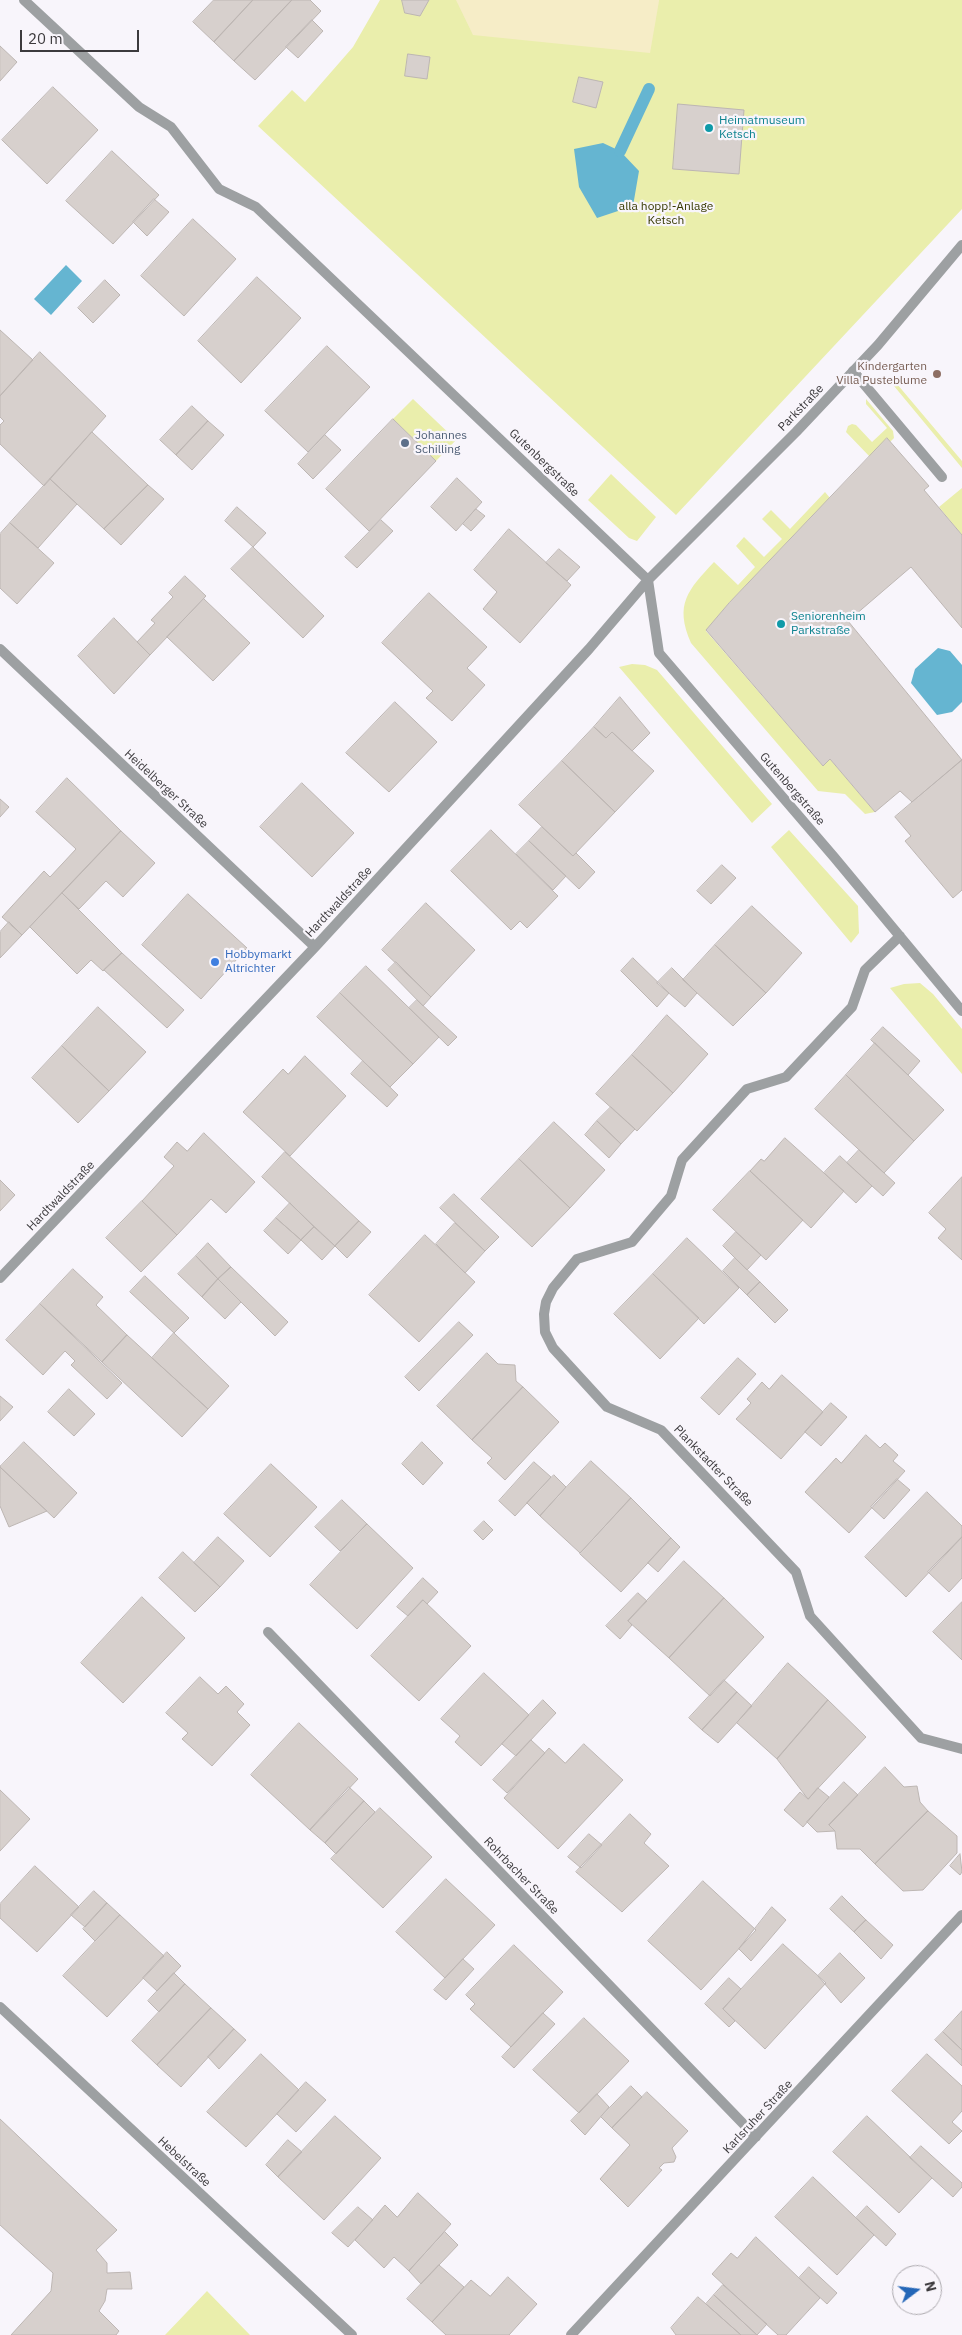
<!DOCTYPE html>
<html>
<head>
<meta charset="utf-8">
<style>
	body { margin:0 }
	#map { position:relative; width:962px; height:2335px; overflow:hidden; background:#f8f5fb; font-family:"IBM Plex Sans",sans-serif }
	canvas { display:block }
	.north { position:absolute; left:892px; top:2265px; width:50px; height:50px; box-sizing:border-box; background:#f8f5fb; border:1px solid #adaaaf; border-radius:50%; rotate:75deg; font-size:14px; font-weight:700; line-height:20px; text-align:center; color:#3c3a3d }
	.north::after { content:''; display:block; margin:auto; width:18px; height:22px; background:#2467b8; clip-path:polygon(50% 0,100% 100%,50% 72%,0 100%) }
	.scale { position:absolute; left:20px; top:30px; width:119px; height:22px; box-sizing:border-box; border:2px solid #3c3a3d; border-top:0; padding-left:6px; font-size:15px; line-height:18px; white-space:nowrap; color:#3c3a3d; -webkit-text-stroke:4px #f8f5fb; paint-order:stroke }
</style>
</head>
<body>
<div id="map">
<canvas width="962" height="2335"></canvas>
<div class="north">N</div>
<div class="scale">20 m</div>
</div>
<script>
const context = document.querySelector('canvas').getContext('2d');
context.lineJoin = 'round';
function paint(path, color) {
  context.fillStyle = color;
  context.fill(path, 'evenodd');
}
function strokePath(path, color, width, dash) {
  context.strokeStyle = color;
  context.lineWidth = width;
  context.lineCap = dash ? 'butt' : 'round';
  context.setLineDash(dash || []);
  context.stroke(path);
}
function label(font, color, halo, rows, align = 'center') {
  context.font = font + ' "IBM Plex Sans",sans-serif';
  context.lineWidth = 4.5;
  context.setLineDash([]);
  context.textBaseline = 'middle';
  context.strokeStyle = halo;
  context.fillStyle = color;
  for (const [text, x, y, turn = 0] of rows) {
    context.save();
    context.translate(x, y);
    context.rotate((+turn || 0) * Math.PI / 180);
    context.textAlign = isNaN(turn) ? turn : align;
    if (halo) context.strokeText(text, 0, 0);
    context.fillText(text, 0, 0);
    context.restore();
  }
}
paint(new Path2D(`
	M380 0H962V209L676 515 258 126 292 90 305 102 353 47Z
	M897 384 962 461V468L894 386Z
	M413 399 456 440 436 461 393 419Z
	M866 399 893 431 894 438 890 442 887 438 870 457 846 432 848 426 852 424 856 425 872 442 887 428 866 404Z
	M611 474 656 517 637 541 629 538 588 500Z
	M962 488V535L939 507Z
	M825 492 830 498 729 603 706 631 823 766 830 759 875 812 865 814 845 794 818 791 691 643C674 604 688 590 714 562L738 585 755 567 736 546 744 537 764 557 782 539 762 519 771 510 790 529Z
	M632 664 645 665 657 670 772 804 752 823 619 667Z
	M789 830 858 906 859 933 851 943 771 847Z
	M920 983 933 994 962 1029V1074L890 988 904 984Z
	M207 2291 250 2335H165Z`), '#eaeeac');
paint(new Path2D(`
	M456 0H659V1L650 53 473 35Z`), '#f6edc7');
paint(new Path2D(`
	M603 143 620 151 639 171 633 206 597 218 579 187 574 149Z
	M66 265 82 281 51 315 34 299Z
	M938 648 950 651 962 665V702L952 712 937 715 911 683 915 669Z`), '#65b5d1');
strokePath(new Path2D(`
	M620 151 649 89`), '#65b5d1', 12);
const building = new Path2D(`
	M214 0H253L214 42 193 22Z
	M253 0H292L234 61 214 42Z
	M292 0H310L321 11 255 80 234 61Z
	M402 0H429L420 16 405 13Z
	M312 20 323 31 298 58 286 47Z
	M0 46 17 62 0 81Z
	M408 54 430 57 427 79 405 76Z
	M579 77 603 82 596 108 573 102Z
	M53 87 98 130 47 184 2 140Z
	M678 104 744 110 739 174 673 169Z
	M112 151 159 195 113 244 66 201Z
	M154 199 169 212 147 236 133 222Z
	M193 219 236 259 184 316 141 276Z
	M257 277 301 318 241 383 198 341Z
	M105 280 120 295 93 323 78 308Z
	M0 330 33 360 0 396Z
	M327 346 370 387 308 452 265 411Z
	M40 352 106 416 44 486 0 444V425L4 421 0 417V396Z
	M192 406 208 421 176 455 160 440Z
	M393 419 436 461 369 531 326 489Z
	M208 421 224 435 192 470 176 455Z
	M92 432 148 485 104 529 50 479Z
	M325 435 341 450 313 479 298 464Z
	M887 438 929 486 924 490 962 535V628L911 567 848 621 962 760 912 802 900 791 875 812 830 759 823 766 706 630 729 603Z
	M457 478 482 502 456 531 431 507Z
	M50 479 77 504 38 548 10 523Z
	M148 485 164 499 121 545 104 529Z
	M237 507 266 533 253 547 225 521Z
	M476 509 485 516 471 531 463 524Z
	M381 520 393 531 357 568 345 557Z
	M10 523 54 563 17 604 0 588V534Z
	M509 529 571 585 520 643 483 609 497 592 474 570Z
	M253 547 324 616 303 638 231 569Z
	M559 549 580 567 567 581 546 563Z
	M185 576 206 596 150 655 137 642 155 623 151 620 173 597 169 593Z
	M429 593 487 647 467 668 485 685 452 721 426 698 433 691 382 643Z
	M204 599 250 643 213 681 167 637Z
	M114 618 150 655 114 694 78 656Z
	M620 697 650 733 632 751 612 732 606 738 594 727Z
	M395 702 437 742 389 792 346 753Z
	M594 727 606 738 612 732 654 771 615 812 562 761Z
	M962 760V890L953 898 905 841 911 836 895 817Z
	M562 761 615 812 573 856 519 805Z
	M67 778 121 831 22 935 2 917 44 871 50 877 76 849 36 812Z
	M302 783 354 833 312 877 260 827Z
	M0 799 9 807 0 817Z
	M542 827 573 856 576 853 595 872 579 889 529 841Z
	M491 830 558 896 527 928 520 921 511 930 451 871Z
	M121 831 155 863 123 897 106 881 79 909 62 893Z
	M529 841 566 876 553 890 516 854Z
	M722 865 736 878 711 904 697 891Z
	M62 893 122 953 103 971 91 960 77 974 30 927Z
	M188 894 247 948 201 999 142 945Z
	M426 903 475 950 431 997 382 950Z
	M752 906 802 953 766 993 715 945Z
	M9 922 22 935 0 958V932Z
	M715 945 766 993 733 1026 683 980Z
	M122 953 184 1010 167 1028 104 970Z
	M633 958 669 993 657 1007 621 971Z
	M396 962 431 997 423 1006 388 970Z
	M366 966 439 1037 413 1064 340 993Z
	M672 968 697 993 685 1007 657 983Z
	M340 993 413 1064 390 1087 317 1017Z
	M417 1000 457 1037 448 1046 409 1008Z
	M98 1007 146 1052 109 1091 62 1046Z
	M667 1015 708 1054 673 1093 632 1055Z
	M883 1027 920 1061 908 1075 871 1040Z
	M875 1043 944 1110 914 1141 846 1075Z
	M62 1046 109 1091 78 1123 32 1078Z
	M632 1055 673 1093 637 1131 596 1094Z
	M305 1056 346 1096 290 1156 243 1112 283 1069 288 1074Z
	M363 1061 398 1095 387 1107 351 1074Z
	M846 1075 914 1141 884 1173 815 1109Z
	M611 1107 635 1129 621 1144 597 1121Z
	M597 1121 621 1144 609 1158 585 1135Z
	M554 1122 605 1170 570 1208 519 1159Z
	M204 1133 255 1182 226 1213 211 1199 177 1235 142 1201 174 1166 164 1157 177 1142 187 1151Z
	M785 1138 844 1191 811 1228 750 1171 761 1159 764 1161Z
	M859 1150 895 1183 883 1196 847 1163Z
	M285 1152 359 1221 335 1246 262 1177Z
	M840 1156 872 1186 856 1203 824 1173Z
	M519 1159 570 1208 532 1247 481 1199Z
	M750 1171 803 1220 766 1260 713 1210Z
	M962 1177V1260L938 1238 946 1229 929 1213Z
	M0 1180 15 1195 0 1211Z
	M454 1194 499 1237 485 1251 440 1208Z
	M142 1201 177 1235 141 1272 106 1238Z
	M290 1203 314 1227 301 1240 276 1218Z
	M276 1218 301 1240 288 1254 264 1231Z
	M359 1221 371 1232 347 1258 335 1246Z
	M455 1223 485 1251 465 1273 436 1244Z
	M314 1227 335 1246 322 1260 301 1240Z
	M736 1232 761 1255 747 1270 723 1246Z
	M425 1235 475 1282 419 1342 369 1295Z
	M687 1238 739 1288 704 1324 653 1274Z
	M208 1243 231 1267 218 1279 196 1256Z
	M196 1256 218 1279 202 1297 178 1274Z
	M735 1258 760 1282 747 1295 723 1271Z
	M231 1267 288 1322 275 1336 218 1279Z
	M73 1269 103 1297 96 1305 127 1335 102 1362 40 1304Z
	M653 1274 699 1318 660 1359 614 1314Z
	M145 1276 189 1318 174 1333 130 1292Z
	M218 1279 241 1302 225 1319 202 1297Z
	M760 1282 788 1310 775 1323 747 1295Z
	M40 1304 122 1383 107 1399 71 1365 75 1361 65 1351 43 1375 6 1340Z
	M459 1322 473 1335 419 1391 405 1377Z
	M174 1333 229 1386 208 1409 152 1358Z
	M127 1335 208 1409 182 1437 102 1362Z
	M487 1353 498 1364 515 1365 516 1381 523 1387 472 1440 437 1406Z
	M738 1358 756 1374 719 1415 701 1398Z
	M782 1375 823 1412 781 1459 736 1419 751 1403 747 1399 762 1382 769 1389Z
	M523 1387 559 1422 505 1480 487 1463 492 1458 472 1440Z
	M69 1389 95 1414 74 1436 48 1412Z
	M0 1396 13 1407 0 1421Z
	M831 1403 847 1417 821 1446 805 1432Z
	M866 1435 880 1448 885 1443 898 1455 893 1461 905 1471 849 1533 805 1492 836 1458 841 1463Z
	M24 1442 77 1493 54 1518 0 1467Z
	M422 1442 443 1463 423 1485 402 1464Z
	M591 1461 631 1498 580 1553 540 1516Z
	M534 1462 551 1477 515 1516 499 1501Z
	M271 1464 317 1507 270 1557 224 1514Z
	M0 1466V1467L47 1511 9 1527 0 1506Z
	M554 1475 566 1487 540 1516 527 1503Z
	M897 1479 910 1490 884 1519 871 1507Z
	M927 1492 962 1526V1537L906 1597 865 1557Z
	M631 1498 671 1538 621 1592 580 1554Z
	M342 1500 367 1524 340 1551 315 1527Z
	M484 1521 493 1530 483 1540 474 1531Z
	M367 1524 413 1568 357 1629 310 1585Z
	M218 1537 244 1561 220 1587 194 1563Z
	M962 1537V1578L949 1592 928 1572Z
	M671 1538 680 1547 658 1572 648 1563Z
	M183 1552 220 1587 195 1612 159 1578Z
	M684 1561 724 1598 669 1658 628 1621Z
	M423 1578 438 1592 427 1604 423 1600 408 1616 397 1607Z
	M638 1593 647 1601 628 1621 632 1625 620 1639 606 1626Z
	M142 1597 185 1638 123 1703 81 1663Z
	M724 1598 764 1637 710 1696 669 1658Z
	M423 1600 471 1646 419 1701 371 1656Z
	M962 1602V1660L933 1632Z
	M788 1663 828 1700 777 1759 737 1723Z
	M484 1673 529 1715 481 1766 455 1742 460 1736 441 1719Z
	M200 1677 218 1694 226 1686 244 1704 237 1712 250 1725 212 1766 182 1739 188 1733 166 1713Z
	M724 1680 737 1692 702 1730 689 1718Z
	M737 1692 752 1706 718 1743 702 1730Z
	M543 1700 556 1713 516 1756 502 1744Z
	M828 1700 866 1737 808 1799 777 1759Z
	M299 1723 358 1779 310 1830 251 1775Z
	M531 1740 545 1753 507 1793 493 1780Z
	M584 1744 623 1780 558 1849 504 1798 549 1748 565 1763Z
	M885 1767 904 1787 917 1786 920 1802 928 1811 875 1864 860 1849H837L835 1831 829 1825Z
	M844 1782 858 1795 829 1825 835 1831 817 1832 807 1822Z
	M349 1787 364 1801 325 1843 310 1830Z
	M818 1788 829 1797 803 1827 784 1810 800 1792 808 1799Z
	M0 1790 30 1819 0 1851Z
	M364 1801 375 1812 336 1854 325 1843Z
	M380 1808 432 1857 383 1908 331 1859Z
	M928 1811 957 1836V1853L923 1890 903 1891 875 1864Z
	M630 1814 651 1834 644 1843 669 1866 622 1912 576 1872Z
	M589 1834 602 1845 581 1868 568 1857Z
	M960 1854 962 1872 960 1875 950 1866Z
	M35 1866 79 1907 37 1952 0 1918V1904Z
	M446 1879 495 1925 445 1978 396 1932Z
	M703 1881 756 1930 701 1990 648 1941Z
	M94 1891 107 1903 85 1927 71 1915Z
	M842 1896 866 1920 854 1932 830 1909Z
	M107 1903 120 1915 95 1941 83 1929Z
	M772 1907 786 1920 751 1961 739 1949Z
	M120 1915 164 1956 107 2017 63 1976Z
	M866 1920 893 1945 881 1959 854 1932Z
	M783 1944 826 1983 765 2049 723 2009Z
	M514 1945 563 1992 511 2047 470 2009 475 2004 466 1995Z
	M167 1952 181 1966 157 1991 143 1978Z
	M840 1953 865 1978 841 2003 818 1976Z
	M463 1959 474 1969 446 2000 434 1990Z
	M174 1973 185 1984 159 2012 148 2001Z
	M729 1978 741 1989 723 2009 735 2021 729 2027 705 2004Z
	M185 1984 211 2008 157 2065 132 2041Z
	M211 2008 234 2029 181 2087 157 2065Z
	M962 2011V2050L943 2032Z
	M543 2013 555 2024 514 2068 502 2057Z
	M584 2018 629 2061 579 2113 533 2070Z
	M234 2029 246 2040 219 2069 208 2057Z
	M943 2032 962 2050V2066L935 2040Z
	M261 2054 299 2090 246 2147 207 2112Z
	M927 2054 962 2086V2111L952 2122 962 2131 949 2144 892 2091Z
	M306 2082 326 2100 296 2132 277 2114Z
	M631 2086 642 2097 612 2128 601 2117Z
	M647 2092 688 2131 672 2148 676 2157 674 2162 664 2163 659 2168 662 2170 628 2207 600 2179 630 2145 612 2128Z
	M597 2094 609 2107 585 2135 571 2121Z
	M335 2116 381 2158 324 2220 278 2177Z
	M867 2116 932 2178 899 2213 833 2152Z
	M0 2119 117 2230 96 2250 107 2263V2273L130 2272 132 2289H107L105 2301 99 2311 119 2331 116 2335H11L51 2291 53 2273 0 2225Z
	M288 2140 302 2152 278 2177 266 2165Z
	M921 2146 962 2183V2187L953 2197 910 2158Z
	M813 2177 874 2235 837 2275 775 2217Z
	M418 2193 451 2224 409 2271 394 2257 384 2268 355 2240 385 2205 397 2217Z
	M867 2206 896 2234 886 2246 856 2218Z
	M358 2207 373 2220 348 2247 332 2233Z
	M445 2232 458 2245 421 2284 409 2271Z
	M756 2237 820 2298 786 2335H778L712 2274 731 2253 737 2258Z
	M439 2265 464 2287 432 2322 407 2299Z
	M809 2267 837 2293 827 2304 799 2278Z
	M508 2277 537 2304 509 2335H446L432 2322 471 2280 490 2296Z
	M723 2285 767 2324 757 2335 714 2295Z
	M714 2295 757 2335H741L706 2304Z
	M698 2297 706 2304 741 2335H676L671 2328Z`);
paint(building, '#d7d0cd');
strokePath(building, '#bdb6b3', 1);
strokePath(new Path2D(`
	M853 371 942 477`), '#9da0a2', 10);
strokePath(new Path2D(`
	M24 0 139 107 171 127 219 189 256 207 648 580 659 653 834 857 962 1011
	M0 649 315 947
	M900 936 865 970 852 1007 786 1077 747 1089 682 1160 671 1196 632 1242 577 1259 553 1288 546 1302 544 1314 545 1332 553 1348 607 1407 661 1430 796 1572 810 1616 921 1738 962 1749
	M0 1278 315 947 589 649 648 580 796 432 878 345 962 245
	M268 1632 756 2137
	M0 2007 352 2335
	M571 2335 962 1915`), '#9da0a2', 10);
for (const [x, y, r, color] of [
	[709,128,5,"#0f9aa8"],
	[937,374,5,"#8d6e63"],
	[405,443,5,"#5c6f8a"],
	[781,624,5,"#0f9aa8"],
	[215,962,5,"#3f7fe0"]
]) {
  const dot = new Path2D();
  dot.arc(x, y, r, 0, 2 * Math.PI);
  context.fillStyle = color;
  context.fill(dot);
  strokePath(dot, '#f8f5fb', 2);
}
label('12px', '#0d838f', '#f8f5fb', [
	["Heimatmuseum",719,121],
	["Ketsch",719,135],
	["Seniorenheim",791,617],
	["Parkstraße",791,631]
], 'left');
label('12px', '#373902', '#f8f5fb', [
	["alla hopp!-Anlage",666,207],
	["Ketsch",666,221]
]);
label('12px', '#785e54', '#f8f5fb', [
	["Kindergarten",927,367],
	["Villa Pusteblume",927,381]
], 'right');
label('12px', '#3c3a3d', '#f8f5fb', [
	["Parkstraße",801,408,-46],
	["Gutenbergstraße",544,463,44],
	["Heidelberger Straße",166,789,43],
	["Gutenbergstraße",792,789,49],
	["Hardtwaldstraße",339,902,-47],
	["Hardtwaldstraße",61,1196,-46],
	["Plankstadter Straße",713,1466,46],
	["Rohrbacher Straße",521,1876,46],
	["Karlsruher Straße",758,2117,-47],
	["Hebelstraße",184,2162,43]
]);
label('12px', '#4e5e75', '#f8f5fb', [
	["Johannes",415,436],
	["Schilling",415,450]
], 'left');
label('12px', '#366cbe', '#f8f5fb', [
	["Hobbymarkt",225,955],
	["Altrichter",225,969]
], 'left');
</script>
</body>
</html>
